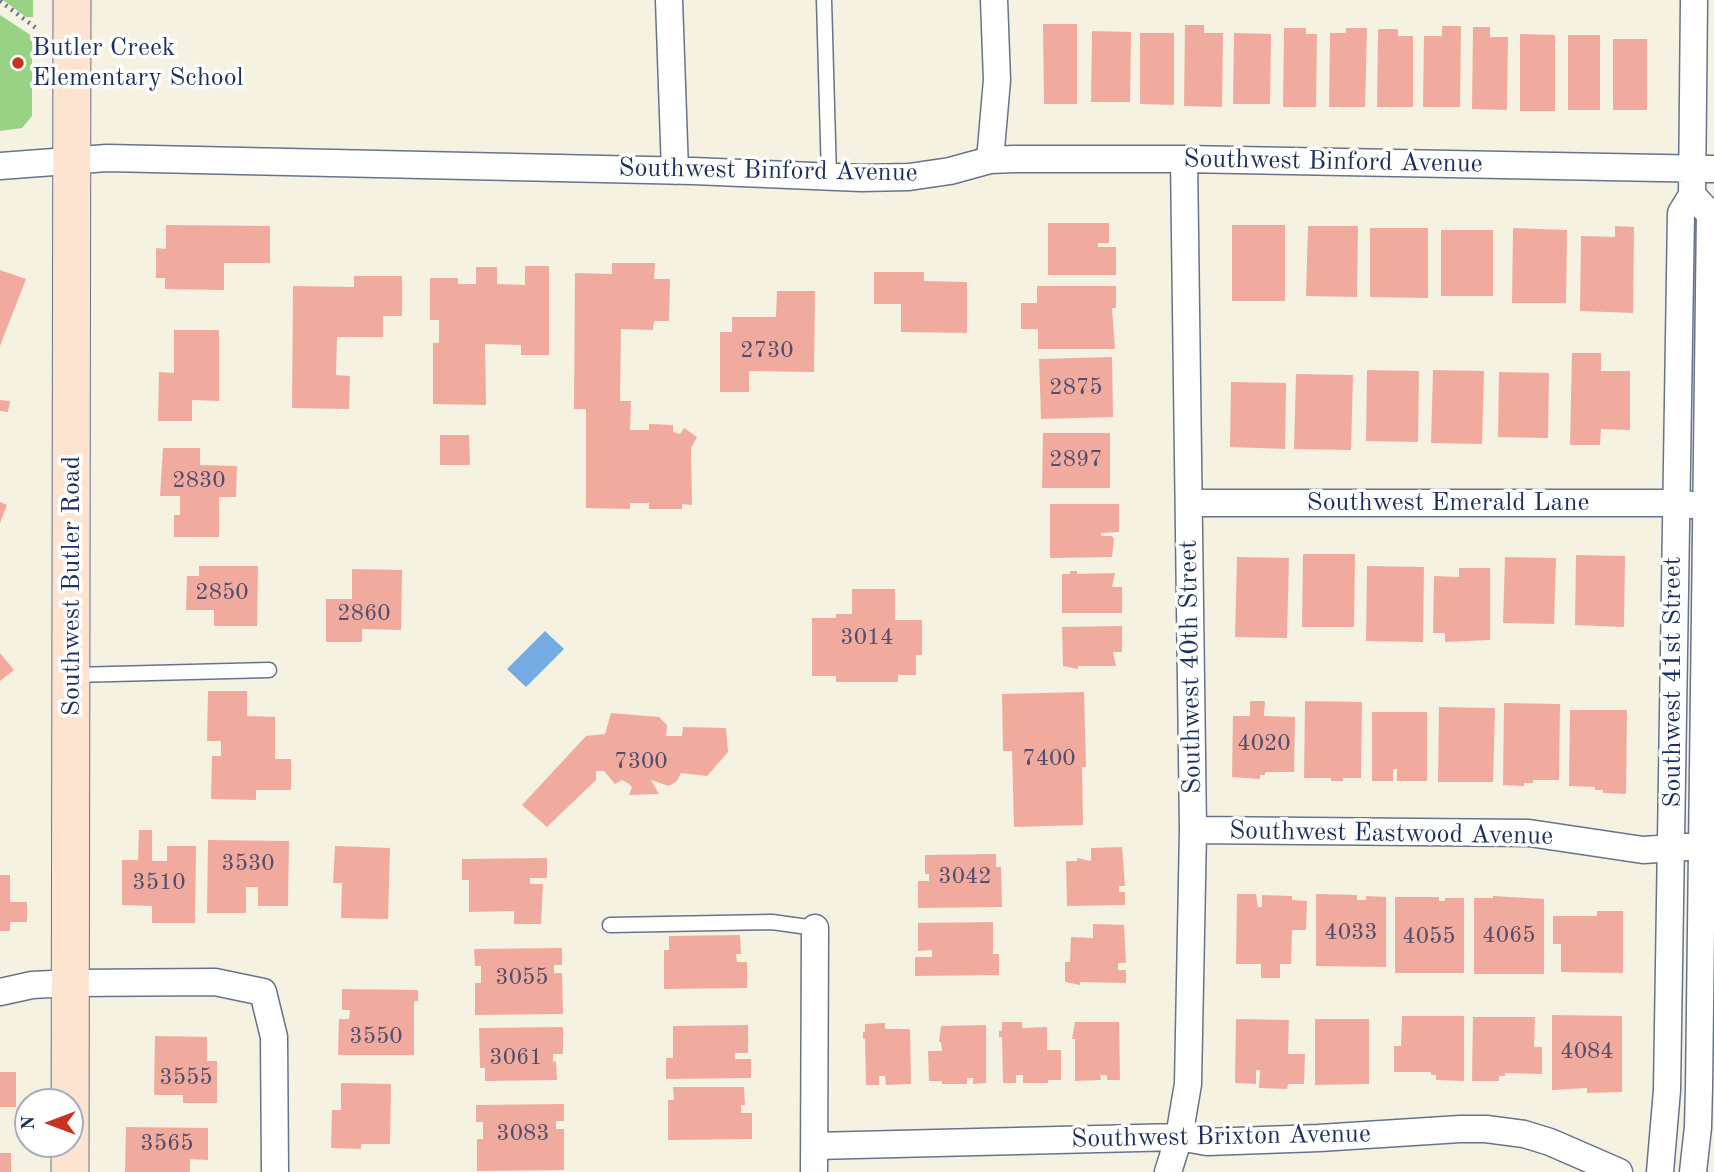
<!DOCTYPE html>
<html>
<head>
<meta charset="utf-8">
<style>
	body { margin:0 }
	#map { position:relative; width:1714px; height:1172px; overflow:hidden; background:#f5f2e2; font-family:"Old Standard TT",serif }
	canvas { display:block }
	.north { position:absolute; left:14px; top:1088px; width:70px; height:70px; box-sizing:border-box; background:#fff; border:2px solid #a4acbf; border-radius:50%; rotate:270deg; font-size:19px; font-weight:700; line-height:28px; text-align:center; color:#1b2f5e }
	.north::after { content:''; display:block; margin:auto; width:24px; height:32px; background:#c8321e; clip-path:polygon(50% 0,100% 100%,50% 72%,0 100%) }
</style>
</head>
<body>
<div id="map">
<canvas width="1714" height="1172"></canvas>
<div class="north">N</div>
</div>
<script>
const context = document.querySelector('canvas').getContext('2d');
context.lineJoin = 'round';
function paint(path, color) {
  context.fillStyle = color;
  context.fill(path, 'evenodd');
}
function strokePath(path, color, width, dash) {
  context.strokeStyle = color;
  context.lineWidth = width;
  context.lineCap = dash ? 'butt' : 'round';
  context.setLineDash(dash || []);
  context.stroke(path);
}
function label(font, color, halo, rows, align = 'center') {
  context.font = font + ' "Old Standard TT",serif';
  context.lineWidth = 7;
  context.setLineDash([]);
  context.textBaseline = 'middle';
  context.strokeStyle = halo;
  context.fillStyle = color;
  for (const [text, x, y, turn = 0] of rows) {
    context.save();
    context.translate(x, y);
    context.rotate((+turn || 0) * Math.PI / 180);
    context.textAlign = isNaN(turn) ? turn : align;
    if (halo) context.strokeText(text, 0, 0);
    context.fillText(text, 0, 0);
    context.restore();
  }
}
paint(new Path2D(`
	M3 0H33V17H26Z
	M0 15 32 36V116L22 128 0 131Z`), '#9ad285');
paint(new Path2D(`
	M545 631 564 649 526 687 507 669Z`), '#74abe2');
paint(new Path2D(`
	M1043 24H1077V104H1044Z
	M1185 25H1204V33H1223L1222 107 1184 106Z
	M1442 26H1461L1460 107H1423L1424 36H1442Z
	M1473 27H1490V37H1508L1507 110 1472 109Z
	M1284 28H1306V34H1317L1316 107H1283Z
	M1346 28H1367L1365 107H1329L1330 33H1346Z
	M1378 29H1398V36H1413V107H1377Z
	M1092 31 1131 32 1130 102H1091Z
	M1140 33H1174V105L1140 104Z
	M1234 33 1271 34 1270 104H1233Z
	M1520 34 1555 35V111H1520Z
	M1568 35H1600V110H1568Z
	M1613 39H1647V110H1613Z
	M1048 223H1109V243H1098V247H1116V275H1048Z
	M166 225 270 226V263H224V290L165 289V278H156V248L166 249Z
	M1232 225H1285V301H1232Z
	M1308 226H1358L1357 297 1306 296Z
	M1615 226 1634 227 1633 313 1580 311 1581 236 1615 237Z
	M1370 228H1428V298L1370 297Z
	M1513 228 1567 230 1566 303H1512Z
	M1441 230H1493V296H1441Z
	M612 263H655L654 279H670L669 321H654L653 330 621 329 620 401H631L630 430H649V424L673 425V432L680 434 684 428 697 437 691 448 692 505 682 504V509H649V503H630V509L586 508V409H574L575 273 612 274Z
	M525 266H549V355H521V345L485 344 486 405 433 404V343H439V320H430V278H458V284H476V267H497V284L525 285Z
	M0 270 26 279 0 346Z
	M874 272H924V281L967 282V333L901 332V304H874Z
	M354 276H402V316H383V337H337L336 375 350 376 349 409 292 408 293 286 354 287Z
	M1037 286H1116V308H1112L1115 349H1038V329H1021V303H1037Z
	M777 291H815L814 372 749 371V392H720V332H732V317H776Z
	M174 330H219V401L192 400V421H158L159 372 174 373Z
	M1572 353H1601V371H1630V430L1601 429 1600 445H1570Z
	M1112 357 1113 417 1041 419 1039 359Z
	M1367 370 1419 371 1418 442 1366 441Z
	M1433 370 1484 371 1482 444 1431 443Z
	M1499 372 1549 373 1548 438 1498 437Z
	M1296 374 1353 375 1351 450 1294 449Z
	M1231 382 1286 383 1285 449 1230 447Z
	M0 400 10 401 8 412 0 411Z
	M1043 433H1110V488H1042Z
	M440 435H469L470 465H440Z
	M163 448H200V465L237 466 236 497H219V537H174V515H180V496H160Z
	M0 502 7 505 0 523Z
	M1050 504H1119V532L1101 533V536H1112L1114 539 1112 557 1050 558Z
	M1303 554H1355L1354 627H1302Z
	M1576 555 1625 556 1624 627 1575 625Z
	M1237 557 1289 558 1287 638 1235 637Z
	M1505 557 1556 558 1554 624 1503 623Z
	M199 566H258L257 626H214V610H186L187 576H199Z
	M1367 566 1424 567 1423 642 1366 641Z
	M1459 568H1490V640L1445 642V633H1433L1434 576 1459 577Z
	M352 569 402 570 401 630 362 629V642H326V599H352Z
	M1070 571H1077V574L1115 573 1112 587H1122V613H1062V574H1070Z
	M852 589H895V620H922V655H916V675H898V682H836V676H812V618H836V614H852Z
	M1122 626V652H1113L1116 666H1078V669L1063 666 1062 627Z
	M0 653 14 670 0 681Z
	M208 691H247V716L275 717V759H291V790H256V800L211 799 212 756H221V741H207Z
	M1084 692 1086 767H1082L1083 825 1014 827 1012 751H1003L1002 694Z
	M1250 701H1265L1264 716 1295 717 1294 772H1265V775H1260V779L1232 777 1233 716H1250Z
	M1305 701 1362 702 1361 778H1343V781H1331V778H1304Z
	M1504 703 1560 704 1559 780H1533V783H1524V786L1503 785Z
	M1439 707 1495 708 1493 782H1438Z
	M1570 710H1627L1626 794 1603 793V790H1595V787L1569 786Z
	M1372 712H1427V781H1397V769H1393V781H1372Z
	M611 713 659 717 667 725 666 736H682L683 727 726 728 728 752 707 776 681 773 677 781 669 786 651 780 659 794 629 795 632 787 628 783 622 780 615 784 604 771H596V780L547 827 522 805 586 736 605 734Z
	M139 830H152V861H167V846H196L195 923H152V906L122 905V860H138Z
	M208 840 289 841 288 906H258V887H246V913H207Z
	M335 846 390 848 388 919 341 918 342 883H333Z
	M1122 847 1125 886H1119V892H1125V905L1067 906 1066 861H1077V858L1091 861V848Z
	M996 854V867H1001L1002 907 918 908V881H929V874H925V855Z
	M547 858V878H530V884H543L541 924H514V911L469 912V880H462V859Z
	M0 875H10V902H27V922H10V931H0Z
	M1237 894H1256L1258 907H1262V895L1292 896V900L1307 901 1306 930H1292L1291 964H1280V978H1261V964H1236Z
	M1316 894 1357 895V900H1366V896L1386 897V967L1316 966Z
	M1493 896 1544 899V974H1474V898H1493Z
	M1395 897H1439V901H1445V898H1464V973H1395Z
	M1597 911H1623V973L1561 972V944H1553V916H1597Z
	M993 922V954H999V975L915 976V957H932V950L918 951V923Z
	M1093 924 1124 925 1126 963H1118V970H1126V983L1080 982V985L1065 982V962H1070L1071 937 1093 938Z
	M740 935 741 954H736L737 962H747V988L664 989V950H669V936Z
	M562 948V965H554V973H562L563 1014 475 1015V983H481V966H475L474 949Z
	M342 989 418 990V1001H414V1055H338L339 1019H349L350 1010H342Z
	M1552 1015 1622 1016V1092L1587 1093V1088L1552 1090Z
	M1402 1016H1464V1081L1436 1080V1075H1431V1072H1394V1046H1401Z
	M1473 1017H1535L1534 1047H1542V1074L1505 1073V1076H1499V1081H1472Z
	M1236 1019 1289 1020 1288 1054H1305L1304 1084H1288L1287 1089 1259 1088 1260 1070H1256V1084L1235 1083Z
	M1315 1019H1369V1084L1315 1085Z
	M1002 1022H1022V1028L1047 1027V1050H1061V1080H1048V1083H1023V1075H1016V1083H1003L1002 1037H999V1031H1002Z
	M1075 1022H1119L1120 1080H1107V1075H1100L1101 1080 1075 1081V1039H1072Z
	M885 1023V1029H910L911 1084 886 1085 885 1076H879V1085H866L865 1039H863V1032H865V1024Z
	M748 1025V1053H735V1059H751V1078L666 1079V1058H673V1026Z
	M986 1025V1083L973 1084V1078H967V1084H942V1081H929L928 1051H942L941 1042H939L941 1026Z
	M563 1027V1054H553V1062L556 1061 557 1080 485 1081V1068H480L479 1028Z
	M155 1036 207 1037V1061H217V1103H183V1095H154Z
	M0 1072H16V1107H0Z
	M341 1083 391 1084 390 1144H361V1149L331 1148 332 1110H341Z
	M673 1087H744L745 1105H741V1113H752V1139L668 1140V1100H674Z
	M564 1104V1121H556V1129H564V1170L477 1171V1139H483V1122H476V1105Z
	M126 1127 208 1128V1160L190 1159V1172H125Z
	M0 1153H11V1172H0Z`), '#f1ab9e');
const service = new Path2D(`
	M824 0 829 177
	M73 675 269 670
	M610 925 772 922 815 928`);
const minor = new Path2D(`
	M669 0 675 171
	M990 160 997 80 994 0
	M0 166 107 158 693 171 861 178 909 177 950 171 990 160 1014 159H1184L1714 169
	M1692 195 1710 214 1699 1087 1698 1127 1693 1172
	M1189 503H1674L1691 505
	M1193 830 1529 833 1643 850 1687 847
	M0 992 32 985 71 983 215 982 263 992 274 1037 275 1172
	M815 1146 1179 1137 1207 1142 1319 1138 1460 1129H1486L1524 1134 1550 1142 1619 1172
	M814 1172 815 928
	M1168 1172 1179 1137 1188 1084 1193 830 1184 159
	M1660 1172 1667 1090 1681 213 1692 195 1694 0`);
const secondary = new Path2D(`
	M70 1172 72 0`);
strokePath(service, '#67738c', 17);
strokePath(minor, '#67738c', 29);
strokePath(secondary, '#67738c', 39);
strokePath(new Path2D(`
	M0 1 36 28H40`), '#67738c', 4.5, [2, 5]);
strokePath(service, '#fff', 14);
strokePath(minor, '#fff', 26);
strokePath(secondary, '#fde4d1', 37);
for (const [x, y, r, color] of [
	[18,63,7,"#c8321e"]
]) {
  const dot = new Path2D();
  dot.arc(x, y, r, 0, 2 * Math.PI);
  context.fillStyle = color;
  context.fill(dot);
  strokePath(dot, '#fff', 2.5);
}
label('23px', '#504e6e', null, [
	["2730",767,351],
	["2875",1076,388],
	["2897",1076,460],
	["2830",199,481],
	["2850",222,593],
	["2860",364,614],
	["3014",867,638],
	["4020",1264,744],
	["7400",1049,759],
	["7300",641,762],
	["3530",248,864],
	["3042",965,877],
	["3510",159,883],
	["4033",1351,933],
	["4065",1509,936],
	["4055",1429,937],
	["3055",522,978],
	["3550",376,1037],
	["4084",1587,1052],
	["3061",516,1058],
	["3555",186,1078],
	["3083",523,1134],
	["3565",167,1144]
]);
label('26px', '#1b2f5e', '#fff', [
	["Butler Creek",32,48],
	["Elementary School",32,78]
], 'left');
label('26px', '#1b2f5e', '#fff', [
	["Southwest Binford Avenue",1333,162,1],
	["Southwest Binford Avenue",768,171,1],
	["Southwest Emerald Lane",1448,503],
	["Southwest Butler Road",72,586,-90],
	["Southwest 40th Street",1191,667,-91],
	["Southwest 41st Street",1673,682,-90],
	["Southwest Eastwood Avenue",1391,834,1],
	["Southwest Brixton Avenue",1221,1137,-1]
]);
</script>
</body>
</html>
